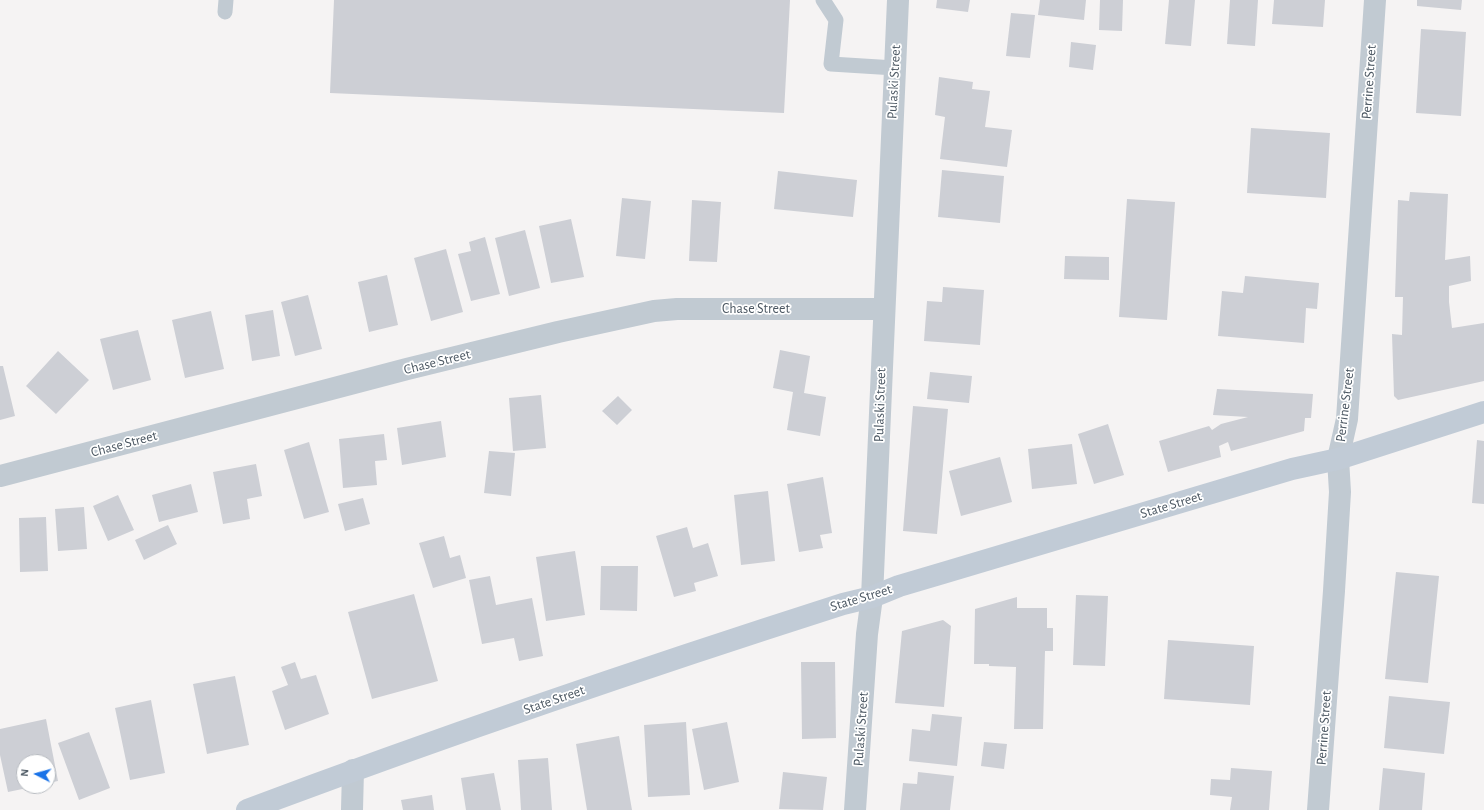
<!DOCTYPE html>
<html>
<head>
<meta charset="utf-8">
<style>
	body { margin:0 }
	#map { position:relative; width:1484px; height:810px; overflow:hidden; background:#f5f3f3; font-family:"Alegreya Sans",sans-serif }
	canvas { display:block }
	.north { position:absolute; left:16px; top:754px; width:40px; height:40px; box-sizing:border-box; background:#fff; border:1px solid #b7bbc0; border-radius:50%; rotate:276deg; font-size:11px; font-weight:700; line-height:16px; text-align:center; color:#4a5661 }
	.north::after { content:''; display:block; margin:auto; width:14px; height:18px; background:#1a73e8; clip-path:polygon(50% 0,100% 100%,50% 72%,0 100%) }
</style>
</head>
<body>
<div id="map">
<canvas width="1484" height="810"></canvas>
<div class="north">N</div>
</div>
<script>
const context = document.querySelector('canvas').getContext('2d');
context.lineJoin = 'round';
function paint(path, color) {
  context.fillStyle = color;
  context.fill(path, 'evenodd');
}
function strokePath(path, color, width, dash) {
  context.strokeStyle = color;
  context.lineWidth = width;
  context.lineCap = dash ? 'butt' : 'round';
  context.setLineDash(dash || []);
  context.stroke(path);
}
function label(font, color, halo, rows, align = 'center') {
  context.font = font + ' "Alegreya Sans",sans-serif';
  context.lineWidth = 3.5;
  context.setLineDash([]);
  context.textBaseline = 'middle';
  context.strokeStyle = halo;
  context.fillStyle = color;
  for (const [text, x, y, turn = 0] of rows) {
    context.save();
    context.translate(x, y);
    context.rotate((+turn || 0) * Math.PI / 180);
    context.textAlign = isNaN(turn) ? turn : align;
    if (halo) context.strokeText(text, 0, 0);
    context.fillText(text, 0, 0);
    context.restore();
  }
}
paint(new Path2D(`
	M334 0H790L784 113 330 93Z
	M937 0H970L968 12 936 8Z
	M1040 0H1086L1084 20 1038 15Z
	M1100 0H1123L1122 31 1099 30Z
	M1169 0H1195L1191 46 1165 44Z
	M1230 0H1258L1255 46 1227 44Z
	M1274 0H1325L1323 27 1272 24Z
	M1417 0H1462L1461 10 1417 6Z
	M1011 13 1035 15 1030 58 1006 56Z
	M1421 29 1466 32 1461 116 1416 113Z
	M1071 42 1096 45 1093 70 1069 67Z
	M939 77 973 82 972 89 990 91 985 127 1012 130 1007 167 940 159 945 117 935 115Z
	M1251 128 1330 133 1326 198 1247 193Z
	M942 170 1004 176 1000 223 938 217Z
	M778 171 857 180 853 217 774 209Z
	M1410 192 1448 194 1445 260 1470 256 1471 281 1449 286V302L1452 328 1484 323V381L1398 400 1394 396 1392 334 1402 335 1403 297H1395L1398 200 1409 201Z
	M622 198 651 201 645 259 616 256Z
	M1127 199 1175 202 1167 320 1119 317Z
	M692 200 721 202 717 262 689 261Z
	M571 219 584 277 551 283 539 226Z
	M525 230 540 288 509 296 495 238Z
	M485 237 500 294 471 301 458 254 471 251 469 242Z
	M446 249 463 312 431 321 414 258Z
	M1065 256 1109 257V280L1064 279Z
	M387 275 398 325 369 332 358 282Z
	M1245 276 1319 283 1317 309 1306 308 1304 343 1218 336 1222 291 1243 293Z
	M943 287 984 290 980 345 924 341 927 301 942 302Z
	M308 295 322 349 295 356 281 302Z
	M273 310 280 356 252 361 245 315Z
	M211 311 224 369 185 378 172 320Z
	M138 330 151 380 113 390 100 339Z
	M780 350 810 356 804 393 826 397 820 436 787 430 793 392 773 388Z
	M58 351 89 380 56 414 26 386Z
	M0 366H3L15 416 0 420Z
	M930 372 972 376 969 403 927 399Z
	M1217 389 1313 394 1311 418H1305L1304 431 1231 451 1228 442 1219 446 1221 457 1168 472 1159 441 1209 426 1212 430 1221 424 1248 417 1213 415Z
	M541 395 546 448 513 451 509 398Z
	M618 396 632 410 617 425 602 411Z
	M913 406 948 409 937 534 903 531Z
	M441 421 446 457 402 465 397 428Z
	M1108 424 1124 475 1094 484 1078 434Z
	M384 434 387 460 375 461 377 485 343 488 339 439Z
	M1477 440 1484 441V504L1472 503Z
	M309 442 329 512 304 519 284 450Z
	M1072 444 1077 484 1032 489 1028 449Z
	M489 451 515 453 511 496 484 493Z
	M1000 457 1012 502 961 516 949 471Z
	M256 464 262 496 247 499 250 519 223 524 213 472Z
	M823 477 832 533 820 535 823 548 799 552 787 484Z
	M191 484 198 512 159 522 152 495Z
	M768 491 775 561 741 565 734 495Z
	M118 495 134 530 108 541 93 506Z
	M363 498 370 524 345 531 338 504Z
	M84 507 87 549 58 551 55 509Z
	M46 517 48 571 20 572 19 518Z
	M168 525 177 544 144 560 135 540Z
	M687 527 693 548 708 543 718 576 694 583 696 591 674 597 656 536Z
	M444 536 450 558 460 555 466 578 433 588 419 543Z
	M575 551 585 615 546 621 536 557Z
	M601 566H638L637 611 600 610Z
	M1396 572 1439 576 1428 683 1385 679Z
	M490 576 496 605 532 598 543 656 519 661 514 638 482 644 469 580Z
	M414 594 438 681 372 699 348 612Z
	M1076 595 1108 596 1105 666 1073 665Z
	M1017 597V608H1047V628H1053V651H1045L1043 729H1014L1016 667 989 666V664H974L975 609Z
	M943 620 951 626 944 707 895 703 902 631Z
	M1168 640 1254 646 1250 705 1164 699Z
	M295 662 301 679 316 675 329 714 285 730 272 691 288 685 281 667Z
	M801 662H835L836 738 802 739Z
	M235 676 249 745 207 754 193 684Z
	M1389 696 1450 702 1444 754 1384 748Z
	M151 700 165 773 130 780 115 708Z
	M932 714 962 717 957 766 909 761 912 729 930 731Z
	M46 719 58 781 48 783V762H24V786L32 787 8 792 0 755V729Z
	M686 722 690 795 648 797 644 725Z
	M727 722 739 782 704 790 692 729Z
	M89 732 110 788 79 800 58 743Z
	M619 736 632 810H587L576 744Z
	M984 742 1007 744 1004 769 981 766Z
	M548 758 552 810H521L518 760Z
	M1231 768 1272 771 1269 810H1230L1232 797 1210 795 1211 779 1230 780Z
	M1383 768 1425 773 1422 810H1379Z
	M783 772 827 777 823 810 779 809Z
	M918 772 954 776 950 810H900L903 783 917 784Z
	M494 773 501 810H466L461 778Z
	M432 795 434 810H403L401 800Z`), '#cdcfd5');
strokePath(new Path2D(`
	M823 0 836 20 831 64 895 68
	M225 12 226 0`), '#c1cad2', 15);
strokePath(new Path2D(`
	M0 476 407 369 558 332 654 311 677 309H884
	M352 810 353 770
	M855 810 867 634 872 597 898 0`), '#c1cad2', 22);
strokePath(new Path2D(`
	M1318 810 1334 591 1340 492 1338 459 1347 419 1375 0`), '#c1cad2', 22);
strokePath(new Path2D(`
	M247 810C444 736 643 668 843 604L872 597 899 586 943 573 1292 469 1338 459 1484 412`), '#c1cbd6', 22);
label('14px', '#4a5661', '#fff', [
	["Pulaski Street",894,82,-87],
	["Perrine Street",1369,82,-86],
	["Chase Street",756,309],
	["Chase Street",437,362,-14],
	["Pulaski Street",880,405,-88],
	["Perrine Street",1345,405,-83],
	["Chase Street",124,444,-15],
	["State Street",1171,505,-17],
	["State Street",861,598,-17],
	["State Street",554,700,-19],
	["Perrine Street",1324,728,-86],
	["Pulaski Street",861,729,-86]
]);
</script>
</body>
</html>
